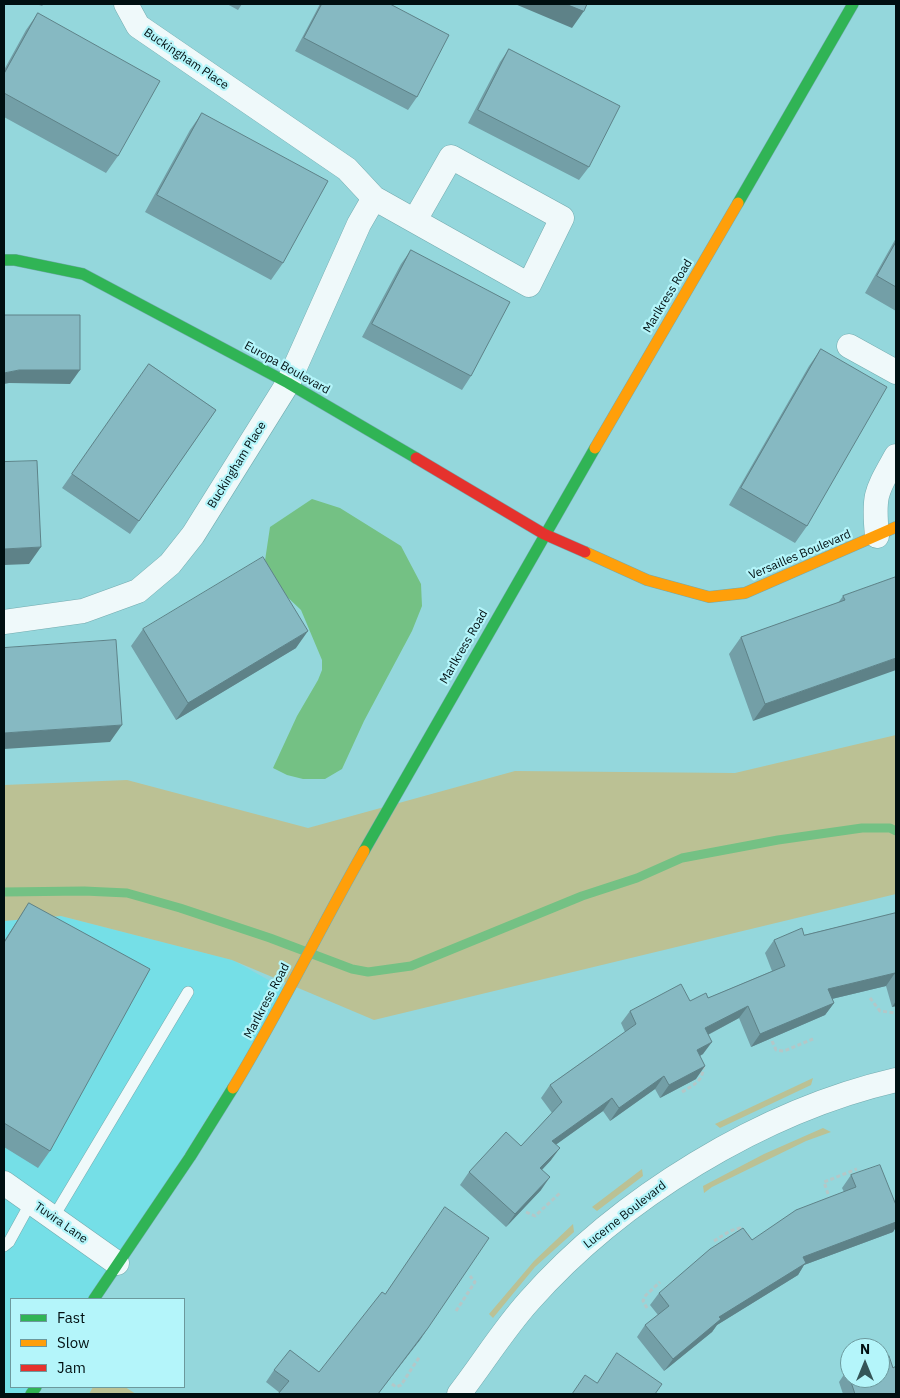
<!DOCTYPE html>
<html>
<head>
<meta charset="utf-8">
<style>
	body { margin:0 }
	#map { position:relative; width:900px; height:1398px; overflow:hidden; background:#94d7dc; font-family:"IBM Plex Sans",sans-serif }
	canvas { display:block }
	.frame { position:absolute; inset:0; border:5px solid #000f11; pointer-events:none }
	.legend { position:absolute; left:10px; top:1298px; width:175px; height:90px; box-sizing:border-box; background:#b4f5fa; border:1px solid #6c999d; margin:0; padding:6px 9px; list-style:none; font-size:15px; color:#000f11 }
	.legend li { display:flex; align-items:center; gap:10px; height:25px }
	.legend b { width:25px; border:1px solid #6c999d }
	.north { position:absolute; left:840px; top:1338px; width:50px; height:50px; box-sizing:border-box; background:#b4f5fa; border:1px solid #6c999d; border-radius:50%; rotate:0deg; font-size:14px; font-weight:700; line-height:20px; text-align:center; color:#000f11 }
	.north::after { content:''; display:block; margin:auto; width:18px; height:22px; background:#345558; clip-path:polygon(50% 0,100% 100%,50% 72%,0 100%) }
</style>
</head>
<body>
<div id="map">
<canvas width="900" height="1398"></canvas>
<div class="frame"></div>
<ul class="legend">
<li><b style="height:6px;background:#30b455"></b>Fast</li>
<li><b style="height:6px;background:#ff9f0a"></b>Slow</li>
<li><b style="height:6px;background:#e5322d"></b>Jam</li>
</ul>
<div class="north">N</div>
</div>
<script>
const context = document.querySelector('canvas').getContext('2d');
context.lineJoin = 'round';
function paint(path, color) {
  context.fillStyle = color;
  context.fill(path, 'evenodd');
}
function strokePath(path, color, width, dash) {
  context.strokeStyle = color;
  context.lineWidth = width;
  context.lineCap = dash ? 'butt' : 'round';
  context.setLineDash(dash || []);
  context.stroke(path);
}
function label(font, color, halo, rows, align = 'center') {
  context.font = font + ' "IBM Plex Sans",sans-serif';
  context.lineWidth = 4.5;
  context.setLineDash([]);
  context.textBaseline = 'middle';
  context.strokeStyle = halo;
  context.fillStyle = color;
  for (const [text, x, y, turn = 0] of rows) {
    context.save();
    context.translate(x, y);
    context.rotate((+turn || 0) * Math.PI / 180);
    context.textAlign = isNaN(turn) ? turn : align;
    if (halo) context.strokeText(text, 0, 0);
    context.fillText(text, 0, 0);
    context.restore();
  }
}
paint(new Path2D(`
	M61 916 233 960 286 990 95 1299H11V1387H33L28 1394H4V921Z`), '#75dfe7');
paint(new Path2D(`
	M896 735V894L374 1020 232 960 61 916 4 921V785L127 780 308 828 515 771 735 773Z
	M813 1078 811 1085 720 1128 715 1124Z
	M823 1128 831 1132 806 1141 712 1187 704 1193 703 1186 764 1154Z
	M642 1169 643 1176 597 1211 592 1207Z
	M573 1224 574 1232 535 1267 493 1318 489 1314 534 1261Z
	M93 1387H125L136 1394H89Z`), '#bbc194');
paint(new Path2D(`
	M312 499 340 508 401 546 421 584 422 606 412 631 364 721 342 769 325 779H303L287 775 273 768 297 716 318 680 322 670V660L301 610 263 574 270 527Z`), '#74c184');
strokePath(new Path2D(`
	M4 892 84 891 127 893 180 908 270 938 352 969 368 972 411 966 582 896 637 878 682 858 778 840 862 828H890L896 831`), '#74c184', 9);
const lane = new Path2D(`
	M53 1218 188 992
	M4 1246 9 1242 31 1202`);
const street = new Path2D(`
	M374 198 529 285 562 218 451 157 415 220
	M849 346 896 372
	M877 536C873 494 876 492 896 456
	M4 622 83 611 138 591 170 564 193 535 288 383 359 224 374 198 347 169 138 26 126 4
	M4 1183 117 1263
	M459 1394C483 1363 503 1330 529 1301 620 1198 762 1111 896 1080`);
const fast = new Path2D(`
	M738 203 853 4
	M4 260H15L83 274 288 383 416 458
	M364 851 595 448
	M94 1299 190 1157 233 1088
	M31 1394 36 1387`);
const slow = new Path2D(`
	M595 448 738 203
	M585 552 647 580 709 597 745 593 896 527
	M233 1088C280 1011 319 930 364 851`);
const jam = new Path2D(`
	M416 458 544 534 585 552`);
strokePath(lane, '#73abaf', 12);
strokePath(street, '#73abaf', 25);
strokePath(fast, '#73abaf', 12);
strokePath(slow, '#73abaf', 12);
strokePath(jam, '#73abaf', 12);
strokePath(new Path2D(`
	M870 998 880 1011 896 1013
	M772 1041 776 1050 784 1051 813 1039
	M682 1092C693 1085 704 1081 703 1066
	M828 1194 824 1182 857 1169
	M526 1212 535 1216 561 1192
	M714 1241 730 1231 740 1228 749 1237
	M647 1308 643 1301 646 1295 660 1282
	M456 1311 475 1282 470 1276
	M392 1384 396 1387 401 1385 420 1356`), '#b4c7c8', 3, [4, 2.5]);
strokePath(lane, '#eff9fa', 11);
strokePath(street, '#eff9fa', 24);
strokePath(fast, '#30b455', 11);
strokePath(slow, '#ff9f0a', 11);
strokePath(jam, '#e5322d', 11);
paint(new Path2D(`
	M36 4H44L42 6Z
	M227 4H242L238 10Z
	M320 4H390L417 97 408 110 295 51Z
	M38 13 118 156 106 173 4 117V70L26 30Z
	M509 49 589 167 579 180 468 123 500 62Z
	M202 113 283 263 271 280 145 212 190 130Z
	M896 238V311L865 293Z
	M411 250 471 376 462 390 362 337 401 264Z
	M821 349 807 526 795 543 729 505 809 366Z
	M149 364 216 410 130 534 62 488Z
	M896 577 753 721 729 654 741 637 838 603 843 596Z
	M143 629 296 648 176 720 131 646Z
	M29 903 50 1151 38 1168 4 1147V941Z
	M896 913V1006L892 1007 886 986 832 999 834 1003 825 1015 751 1047 739 1018 708 1035 703 1054 700 1056 696 1079 660 1098 655 1089 610 1121 603 1111 556 1144 551 1160 542 1170 541 1190 506 1227 460 1185 469 1172 521 1146 552 1113 541 1098 550 1085 625 1032 621 1023 630 1011 708 998 772 971 765 953 774 940 804 935Z
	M851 1175 896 1205V1227L893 1232 804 1265 798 1275 717 1325 712 1332 664 1371 637 1337 645 1325 658 1315 650 1305 659 1293 752 1240 844 1192 842 1188Z
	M420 1340 280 1393 266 1382 274 1370 319 1372Z
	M893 1368 896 1394H843L839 1382 847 1370Z`), '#739fa7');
paint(new Path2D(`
	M515 4H566L584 11 572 28Z
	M19 370H80L70 384 9 383 4 384V373Z
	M41 547 29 564 4 565V549Z
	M308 631 296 648 176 720 188 703Z
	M896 658V670L753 721 765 704Z
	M122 725 110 742 4 749V733Z
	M895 973 886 986 819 1002 828 989Z
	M896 1001V1006L892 1007Z
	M834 1003 825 1015 751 1047 760 1034Z
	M748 1006 739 1018 696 1041 705 1028Z
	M712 1042 703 1054 688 1062 697 1050Z
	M705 1066 696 1079 660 1098 669 1085Z
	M664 1076 655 1089 610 1121 619 1108Z
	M612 1098 603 1111 543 1154 552 1141Z
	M560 1148 551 1160 531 1181 540 1168Z
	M550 1177 541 1190 506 1227 515 1214Z
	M896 1222V1227L893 1232 804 1265 798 1275 717 1325 712 1332 664 1371 673 1359 719 1317 803 1257Z
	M428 1328 420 1340 378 1394Z`), '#5e8288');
const building = new Path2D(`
	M322 4H390L449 35 417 97 304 38Z
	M566 4H587L584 11Z
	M38 13 160 81 118 156 4 93V74Z
	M509 49 620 106 589 167 478 110Z
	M202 113 328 181 283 263 157 195Z
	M896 242V287L877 276Z
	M411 250 510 302 471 376 372 324Z
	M4 315H80V370H19L4 373Z
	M821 349 887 387 807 526 741 488Z
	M149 364 216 410 139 521 72 474Z
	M37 461 41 547 4 549V462Z
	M263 557 308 631 188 703 143 629Z
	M896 577V658L765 704 741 637 845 600 843 596Z
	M116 640 122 725 4 733V648Z
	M29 903 150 969 50 1151 4 1123V943Z
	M896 913V977L895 973 828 989 834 1003 760 1034 748 1006 705 1028 712 1042 697 1050 705 1066 669 1085 664 1076 619 1108 612 1098 552 1141 560 1148 540 1168 550 1177 515 1214 469 1172 506 1132 521 1146 562 1102 550 1085 636 1024 630 1011 681 984 690 1001 706 993 708 998 785 966 774 940 802 928 804 935Z
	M880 1165 896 1205V1222L803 1257 806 1263 719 1317 721 1319 673 1359 645 1325 669 1306 659 1293 710 1249 743 1228 752 1240 796 1210 856 1187 851 1175Z
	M445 1207 489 1238 428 1328 378 1394H278L289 1381 274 1370 290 1350 319 1372 382 1292 385 1294Z
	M617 1353 662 1384 655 1394H572L585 1375 597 1383Z
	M889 1356 893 1368 896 1366V1394H855L847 1370 850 1369V1378H880V1359Z`);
paint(building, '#86b9c2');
strokePath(building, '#5e8288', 1);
label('12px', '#000f11', '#b4f5fa', [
	["Buckingham Place",186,59,34],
	["Marlkress Road",668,296,-59],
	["Europa Boulevard",287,368,29],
	["Buckingham Place",237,465,-58],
	["Versailles Boulevard",800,555,-23],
	["Marlkress Road",464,647,-60],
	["Marlkress Road",267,1001,-62],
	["Lucerne Boulevard",625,1215,-38],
	["Tuvira Lane",61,1223,35]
]);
</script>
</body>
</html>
